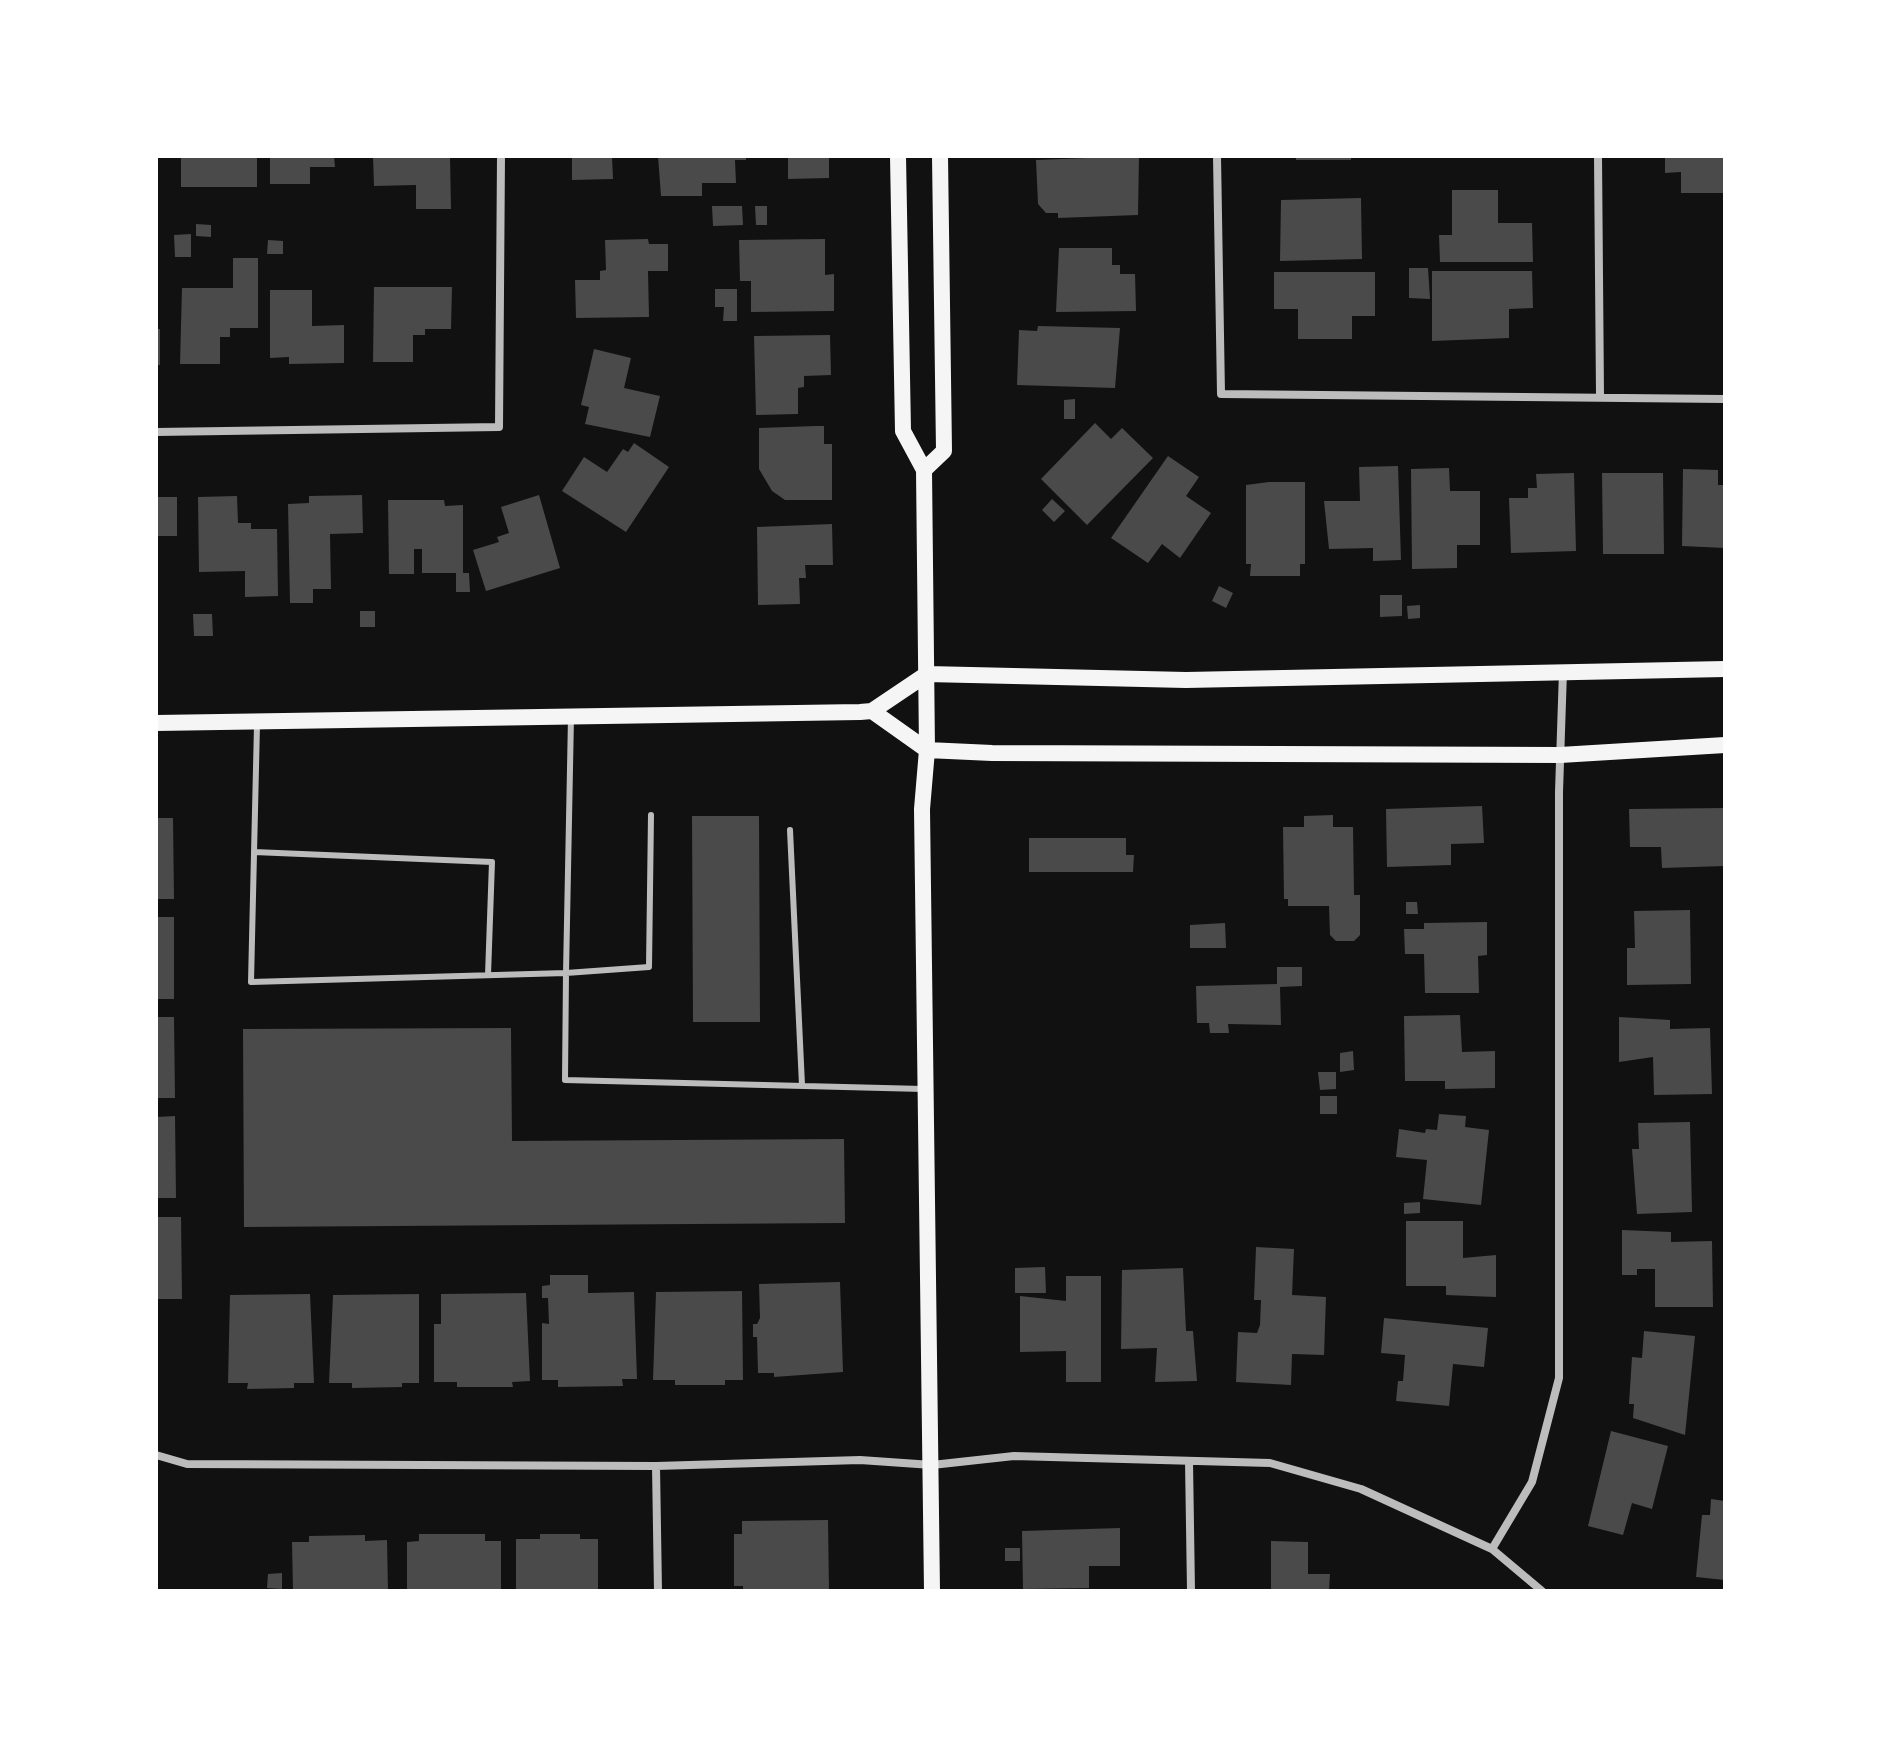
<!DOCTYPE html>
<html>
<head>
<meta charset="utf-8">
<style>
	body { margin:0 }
	#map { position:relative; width:1881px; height:1747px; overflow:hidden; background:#111; font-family:"Source Serif 4",serif }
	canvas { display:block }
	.frame { position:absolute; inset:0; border:158px solid #fff; pointer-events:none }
</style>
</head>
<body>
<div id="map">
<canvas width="1881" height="1747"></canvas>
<div class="frame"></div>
</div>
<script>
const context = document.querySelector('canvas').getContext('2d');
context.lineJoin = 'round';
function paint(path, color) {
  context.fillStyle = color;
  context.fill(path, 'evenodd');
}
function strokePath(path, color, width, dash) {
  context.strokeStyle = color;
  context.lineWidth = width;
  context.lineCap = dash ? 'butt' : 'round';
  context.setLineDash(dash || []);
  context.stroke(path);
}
paint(new Path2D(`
	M181 156H257V187H181Z
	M270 156H334L335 167H310V184H270Z
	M373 156H450L451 209H416V185L374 186Z
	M572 156H612L613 179 572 180Z
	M658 156H746V160H735L736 183H702V196H661Z
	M788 156H829V178L788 179Z
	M1139 156 1138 215 1058 218V213H1046L1038 204 1036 160Z
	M1296 156H1351V160H1296Z
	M1665 156H1725V193H1681V172L1665 173Z
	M1452 190H1498V223H1532L1533 262H1440L1439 235H1452Z
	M1361 198 1362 259 1280 261 1281 200Z
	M712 206H742L743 225 713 226Z
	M755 206H767V225H756Z
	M196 224 211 225V237L196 236Z
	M191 234V257H175L174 235Z
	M648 239 649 244H668V271H648L649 317 576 318 575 280H600V271L606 270 605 240Z
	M825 239V275L834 274V311L751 312V281H740L739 240Z
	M268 240 283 241V254H267Z
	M1059 248H1112V265H1120V274H1135L1136 311 1056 312Z
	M233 258H258V328H230V337H220V364H180L182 288H233Z
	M1409 268H1428L1430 299 1409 298Z
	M1432 271H1532L1533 308 1509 309V338L1432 341Z
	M1274 272H1375V316H1352V339H1298V309H1274Z
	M374 287H452L451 329H425V335H413V362H373Z
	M715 289H737V321H723L724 307H715Z
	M270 290H312V326L344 325V363L289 364V357L270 358Z
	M1038 326 1120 328 1115 388 1017 385 1019 330 1037 331Z
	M156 329H160V365H156Z
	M830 335 831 375 804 376V387L798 388V414L756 415 754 336Z
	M594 349 631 358 624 388 660 396 650 437 585 424 589 407 581 405Z
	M1075 399V419H1064V400Z
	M1095 423 1111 439 1122 428 1153 458 1087 525 1041 479Z
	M816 426H824V444H832V500H785L772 491 759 469V428Z
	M634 443 669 467 626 532 562 491 584 457 607 472 623 449 628 452Z
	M1168 456 1199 477 1186 496 1211 513 1180 558 1162 544 1148 563 1111 538Z
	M1398 466 1401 560 1373 561V548L1329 549 1324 501H1360L1359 467Z
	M1449 468 1450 491H1480V545H1457V568L1412 569 1411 469Z
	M1683 469 1718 470V485H1725V548L1682 546Z
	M1574 473 1576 551 1511 553 1509 498H1528V488H1537L1536 474Z
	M1602 473H1663L1664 554H1603Z
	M1269 482H1305V564H1300V576H1250L1251 564H1246V485Z
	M362 495 363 533 330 534 331 589H313V603H290L288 504 309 503V496Z
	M539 495 560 568 486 591 473 550 499 542 497 537 509 533 501 507Z
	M237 496 238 523H251V529H277L278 596 245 597V571L199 572 198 497Z
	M156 497H177V536H156Z
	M1052 499 1065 511 1054 522 1042 510Z
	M388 500H444L445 506 463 505V573H469L470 592H456V573H422V549H414V574H389Z
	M832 524 833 565H805L806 578H799L800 604 758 605 757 527Z
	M1219 586 1233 593 1226 608 1212 601Z
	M1380 595H1402V616L1380 617Z
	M1420 605V618L1408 619 1407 606Z
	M360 611H375V627H360Z
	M193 614H212L213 636H194Z
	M1482 806 1484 843 1451 844V865L1387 867 1386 809Z
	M1725 808V866L1662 868 1661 847H1630L1629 809Z
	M1333 815V827H1353L1354 895H1360V935L1354 941H1336L1330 935 1329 906H1288V899H1284L1283 827H1304V816Z
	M692 816H759L760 1022H693Z
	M156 818H173L174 899H156Z
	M1029 838H1126V855H1134L1133 872H1029Z
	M1406 902H1417L1418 914H1406Z
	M1690 910 1691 984 1627 985V948H1635L1634 911Z
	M156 917H174V999H156Z
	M1487 922V955L1478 956 1479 993H1425L1424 954H1405L1404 929H1424V923Z
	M1225 923 1226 948H1190V925Z
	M1277 967H1302V986L1280 987 1281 1025 1228 1024 1229 1033H1210L1209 1023H1197L1196 986 1277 984Z
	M1460 1015 1462 1052 1495 1051V1088L1445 1089V1081H1405L1404 1016Z
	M156 1017H174L175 1098H156Z
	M1619 1017 1670 1020V1029L1710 1028 1712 1094 1654 1095 1653 1057 1619 1062Z
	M511 1028 512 1141 844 1139 845 1223 244 1227 243 1029Z
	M1353 1051 1354 1070 1340 1072V1053Z
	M1318 1072H1336V1089L1320 1090Z
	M1320 1096H1337V1114H1320Z
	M1439 1114 1466 1116 1465 1127 1489 1130 1481 1205 1423 1199 1427 1160 1396 1157 1399 1129 1425 1133 1426 1129 1437 1130Z
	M175 1116 176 1198H156V1117Z
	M1690 1122 1692 1212 1637 1214 1632 1149H1639L1638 1123Z
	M1420 1202V1213L1404 1214V1203Z
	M156 1217H181L182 1299H156Z
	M1406 1221H1463V1258L1496 1255V1297L1446 1295V1286H1406Z
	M1622 1230 1671 1232V1242L1712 1241 1713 1307H1655V1269H1637V1275H1622Z
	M1256 1247 1294 1249 1292 1295 1326 1297 1324 1355 1292 1354 1291 1385 1236 1382 1238 1332 1257 1333 1260 1325 1261 1300H1254Z
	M1045 1267 1046 1293H1015V1268Z
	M1183 1268 1186 1331H1193L1197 1381 1155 1382 1157 1348 1121 1349 1122 1270Z
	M550 1275H588V1293L634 1292 637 1379H622L623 1386 558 1387V1380H542V1323L549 1324 548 1298H542V1286L550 1285Z
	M1066 1276H1101V1382H1066V1351L1020 1352V1296L1066 1301Z
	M840 1282 843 1372 774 1377V1373H758L757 1337H753V1324H757L760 1318 759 1284Z
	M742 1291 743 1380H725V1385H675V1380H653L656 1292Z
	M526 1293 530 1381 512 1382 513 1387H457V1382H434V1324H441V1294Z
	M310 1294 314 1383H294V1388L247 1389 248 1383H228L230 1295Z
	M419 1294V1383H402V1387L352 1388V1383H329L333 1295Z
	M1384 1318 1488 1328 1484 1367 1453 1364 1449 1406 1396 1401 1398 1381H1403L1405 1355 1381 1353Z
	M1644 1331 1695 1336 1685 1435 1633 1418 1634 1404H1629L1632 1357 1642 1358Z
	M1611 1431 1668 1446 1652 1509 1632 1503 1623 1535 1588 1526Z
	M1711 1499 1725 1501V1580L1696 1577 1702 1515H1710Z
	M828 1520 829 1591H743V1586H734V1534H742V1521Z
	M1120 1528V1566H1089V1588L1023 1589 1022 1531Z
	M419 1534H485V1541H501V1591H407V1542L419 1541Z
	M540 1534H580V1539H598V1591H516V1539H540Z
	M365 1535V1541L387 1540 388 1591H293L292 1542H309V1536Z
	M1271 1541 1308 1542V1574H1330L1329 1591H1271Z
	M1005 1548H1020V1561H1005Z
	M282 1573V1589L267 1588 268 1574Z`), '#4a4a4a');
strokePath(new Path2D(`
	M257 725 251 982 566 973 571 717
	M651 815 649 967 566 973 565 1080 923 1089
	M790 830 802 1085
	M254 852 492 862 488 975`), '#bcbcbc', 6);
strokePath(new Path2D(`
	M1217 156 1221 394 1725 399
	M1598 156 1600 396
	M156 432 499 427 501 156
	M156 1455 187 1464 656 1466 860 1460 932 1465 1014 1456 1270 1463 1361 1489 1492 1549 1542 1591
	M1189 1461 1191 1591
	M656 1466 658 1591
	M1492 1549 1532 1482 1559 1378V792L1563 671`), '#bcbcbc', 8);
strokePath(new Path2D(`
	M898 156 903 431 924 470 927 750 922 809 932 1591
	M924 470 944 451 940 156
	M872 711 927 750 992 753 1560 755 1725 745
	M156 723 860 712 872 711 927 674 1186 680 1725 669`), '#f5f5f5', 16);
</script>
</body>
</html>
